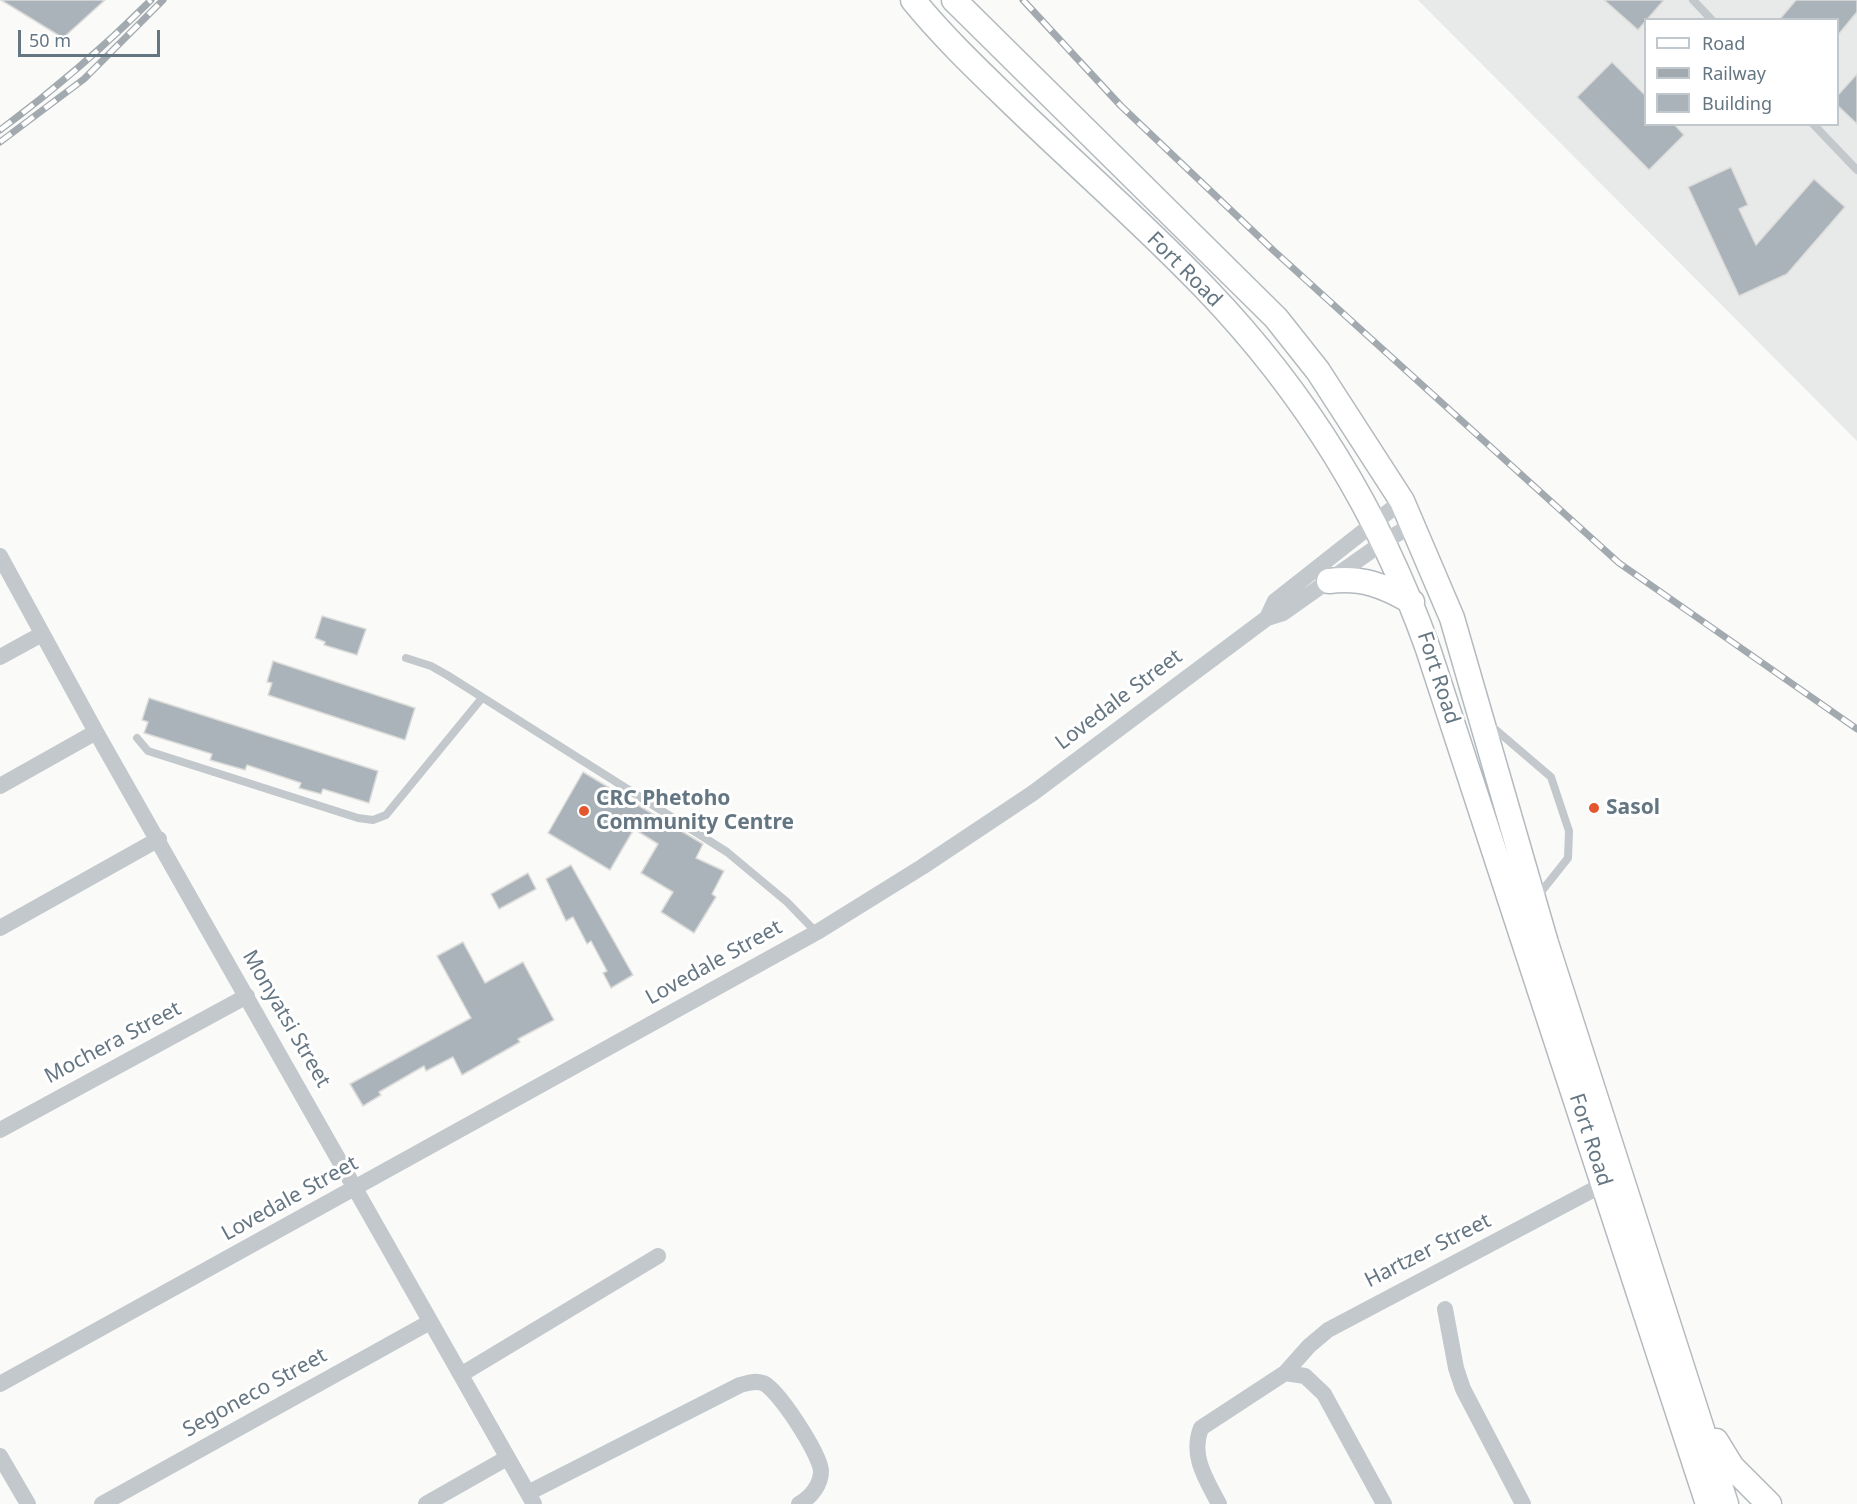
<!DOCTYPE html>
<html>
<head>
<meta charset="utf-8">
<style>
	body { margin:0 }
	#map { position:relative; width:1857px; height:1504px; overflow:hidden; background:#fafaf8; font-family:"Noto Sans",sans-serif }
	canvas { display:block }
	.legend { position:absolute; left:1644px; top:18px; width:195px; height:108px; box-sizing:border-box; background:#fff; border:2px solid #c1c8cd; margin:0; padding:8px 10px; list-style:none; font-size:18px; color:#657683 }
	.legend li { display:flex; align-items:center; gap:12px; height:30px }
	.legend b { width:30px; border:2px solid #c1c8cd }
	.scale { position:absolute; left:18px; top:30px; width:142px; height:27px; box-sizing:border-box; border:3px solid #657683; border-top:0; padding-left:8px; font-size:18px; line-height:21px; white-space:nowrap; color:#657683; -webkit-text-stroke:4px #fff; paint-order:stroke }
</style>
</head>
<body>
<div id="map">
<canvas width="1857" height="1504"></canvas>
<ul class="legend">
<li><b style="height:8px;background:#fff"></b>Road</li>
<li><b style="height:8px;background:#a2aab0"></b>Railway</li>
<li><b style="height:16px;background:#aab3b9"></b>Building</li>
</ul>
<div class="scale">50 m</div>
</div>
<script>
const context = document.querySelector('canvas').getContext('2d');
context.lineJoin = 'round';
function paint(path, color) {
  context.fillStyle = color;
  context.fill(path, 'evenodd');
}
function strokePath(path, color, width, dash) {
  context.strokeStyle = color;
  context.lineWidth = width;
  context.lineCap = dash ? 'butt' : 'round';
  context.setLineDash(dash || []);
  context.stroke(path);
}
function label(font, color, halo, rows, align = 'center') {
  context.font = font + ' "Noto Sans",sans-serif';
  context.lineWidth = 6;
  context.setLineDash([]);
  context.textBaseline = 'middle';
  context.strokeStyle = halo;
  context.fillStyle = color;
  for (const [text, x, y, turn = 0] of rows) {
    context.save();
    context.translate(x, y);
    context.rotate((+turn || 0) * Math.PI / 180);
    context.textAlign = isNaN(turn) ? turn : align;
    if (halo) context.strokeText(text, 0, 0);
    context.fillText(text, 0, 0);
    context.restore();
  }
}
paint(new Path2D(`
	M1418 0H1857V441ZM1646 20H1838V124H1646Z`), '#e8e9e9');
const building = new Path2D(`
	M1 0H105L63 38Z
	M1604 0H1664L1638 30Z
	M1796 0H1857V12L1838 35V20H1779Z
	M1612 62 1646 96V124H1674L1684 135 1649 170 1577 97Z
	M1857 74V124L1838 106V95Z
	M1731 167 1748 205 1739 209 1756 245 1814 179 1845 207 1787 274 1739 296 1688 187Z
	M322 616 366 629 357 655 324 645 325 642 315 638Z
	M273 661 415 708 405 740 268 695 272 683 267 682Z
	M149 698 378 771 369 803 323 789 321 794 299 788 301 783 247 765 245 770 210 760 212 754 144 733 148 722 142 720Z
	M583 772 703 844 696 858 724 871 712 894 716 897 694 933 661 912 673 892 641 873 658 844 634 829 610 870 548 833Z
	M571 865 633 975 611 988 603 973 607 971 591 941 587 944 573 917 566 921 546 879Z
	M528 873 536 889 499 909 491 894Z
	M463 942 485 983 523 962 554 1020 518 1039 520 1042 462 1075 453 1057 426 1071 424 1066 379 1092 381 1095 363 1106 350 1084 471 1018 437 956Z`);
paint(building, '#aab3b9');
strokePath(building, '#dcdcda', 1.5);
const secondary = new Path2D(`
	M913 0C943 37 979 71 1013 104 1077 166 1145 225 1206 289 1306 393 1380 514 1428 649L1708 1504
	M954 0 1276 318 1318 371 1402 501 1452 618 1546 943 1726 1504
	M1329 581C1362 577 1383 585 1412 602
	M1716 1441 1732 1467 1769 1504`);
strokePath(secondary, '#b3babf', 27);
strokePath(new Path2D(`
	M1693 0 1712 20
	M1813 124 1857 170
	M406 658 431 666 447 675 727 852 787 902 816 932
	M1489 724 1551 777 1569 831 1568 858 1537 897
	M137 738 148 751 358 818 373 820 386 815 482 698`), '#c3c8cc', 8);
strokePath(new Path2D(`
	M0 556 96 732 534 1504
	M1267 618 1275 601 1402 501
	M0 657 42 634
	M0 786 96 732
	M0 928 159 839
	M0 1130 247 996
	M1445 1309 1456 1368 1463 1389 1523 1504
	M1285 1373 1309 1346 1328 1330 1604 1184
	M462 1374 658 1256
	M0 1384 819 931 922 867 1033 793 1267 618 1283 613 1385 541 1414 524
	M0 1456 28 1504
	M528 1493 740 1385C748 1383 754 1380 763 1383 778 1389 820 1454 821 1471 821 1485 811 1497 799 1504
	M102 1504 430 1322
	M426 1504 507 1458
	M1219 1504C1206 1479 1190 1456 1201 1428L1285 1373 1305 1376 1324 1394 1384 1504`), '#c3c8cc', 16);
strokePath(secondary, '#fff', 24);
const rail = new Path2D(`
	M1023 0 1121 106 1274 251 1619 563 1857 729
	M0 130C54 90 103 48 151 0
	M0 142 84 79 163 0`);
strokePath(rail, '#a2aab0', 7);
strokePath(rail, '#fff', 4.5, [14]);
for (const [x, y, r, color] of [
	[1594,808,6,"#e4572e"],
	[584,811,6,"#e4572e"]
]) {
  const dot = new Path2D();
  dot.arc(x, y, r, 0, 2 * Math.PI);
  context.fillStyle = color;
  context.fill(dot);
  strokePath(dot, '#fff', 2);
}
label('21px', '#657683', '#fff', [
	["Fort Road",1184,270,45],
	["Fort Road",1438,678,72],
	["Lovedale Street",1119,700,-37],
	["Lovedale Street",714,963,-29],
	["Monyatsi Street",286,1019,60],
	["Mochera Street",113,1043,-28],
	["Fort Road",1590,1140,72],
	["Lovedale Street",290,1199,-29],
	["Hartzer Street",1428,1251,-27],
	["Segoneco Street",255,1393,-29]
]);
label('bold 21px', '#657683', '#fff', [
	["CRC Phetoho",596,799],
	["Community Centre",596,823],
	["Sasol",1606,808]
], 'left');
</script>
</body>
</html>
